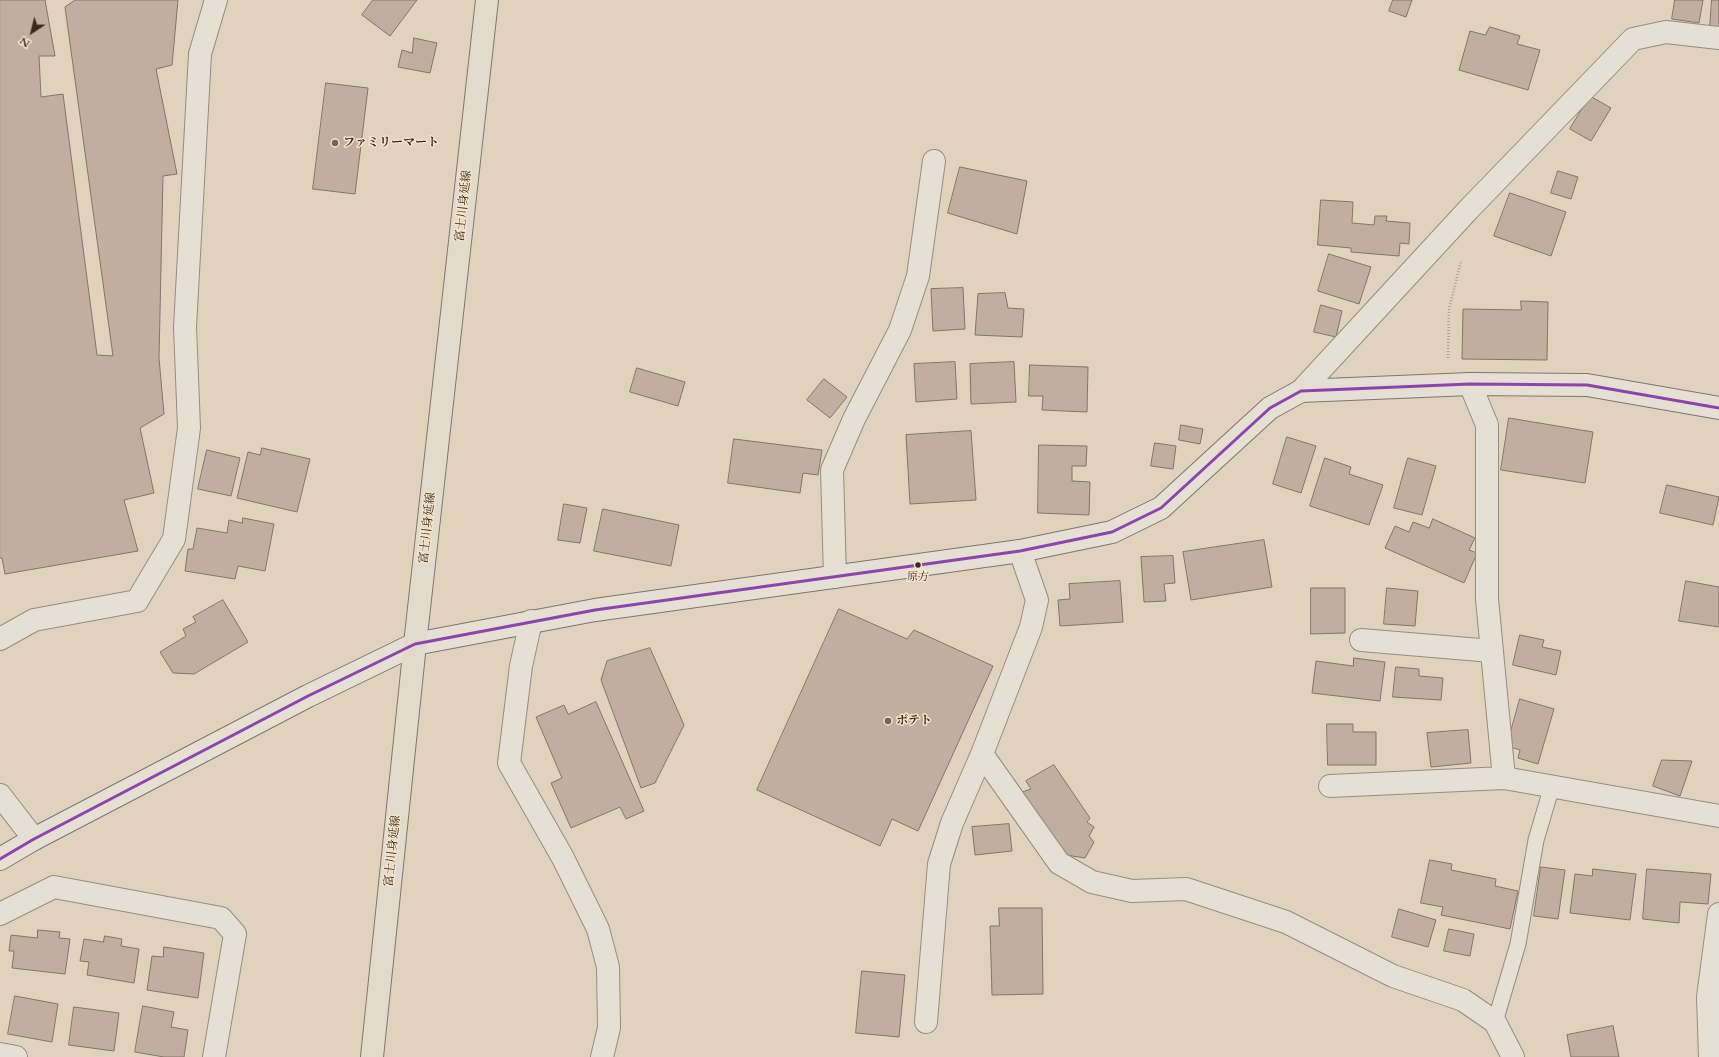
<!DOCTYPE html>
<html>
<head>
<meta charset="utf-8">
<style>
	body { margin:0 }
	#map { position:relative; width:1719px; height:1057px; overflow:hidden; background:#e0d2bd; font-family:Cardo,serif }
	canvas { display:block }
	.north { position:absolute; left:12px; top:12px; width:40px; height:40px; -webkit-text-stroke:3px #f4e4cb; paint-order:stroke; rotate:215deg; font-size:11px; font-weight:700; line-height:16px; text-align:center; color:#392a1d }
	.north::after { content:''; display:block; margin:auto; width:14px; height:18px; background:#392a1d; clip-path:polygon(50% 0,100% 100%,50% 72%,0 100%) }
</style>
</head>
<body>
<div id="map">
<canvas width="1719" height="1057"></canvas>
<div class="north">N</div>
</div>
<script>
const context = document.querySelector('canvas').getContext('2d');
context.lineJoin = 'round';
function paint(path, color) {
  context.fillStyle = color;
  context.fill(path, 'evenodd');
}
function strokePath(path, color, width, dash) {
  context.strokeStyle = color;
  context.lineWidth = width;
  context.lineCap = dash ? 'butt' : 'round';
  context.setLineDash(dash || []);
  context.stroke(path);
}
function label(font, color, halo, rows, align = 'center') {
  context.font = font + ' Cardo,"Noto Serif JP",serif';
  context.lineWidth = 3;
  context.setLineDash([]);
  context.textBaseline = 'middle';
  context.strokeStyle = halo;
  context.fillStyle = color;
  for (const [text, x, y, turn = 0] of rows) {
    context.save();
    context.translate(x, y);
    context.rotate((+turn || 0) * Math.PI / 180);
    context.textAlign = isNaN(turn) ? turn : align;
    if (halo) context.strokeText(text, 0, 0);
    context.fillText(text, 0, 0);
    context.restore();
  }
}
const building = new Path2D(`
	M0 0H45L55 56H39L41 97 63 94 97 355 113 356 65 7 75 0H178L172 65 156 69 177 174 163 176 159 358 164 414 140 428 154 493 124 500 138 551 5 574 2 558H0Z
	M373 0H417L390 36 362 15Z
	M1393 0H1412L1406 17 1389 11Z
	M1675 0H1703L1699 23 1672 19Z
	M1712 0H1719V28L1710 27Z
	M1490 27 1520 36 1517 44 1540 50 1528 90 1459 70 1470 31 1485 35Z
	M414 38 437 43 430 73 398 67 402 50 412 53Z
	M326 83 368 88 355 194 313 189Z
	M1590 96 1611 108 1591 141 1570 129Z
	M960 167 1027 181 1017 234 948 213Z
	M1558 171 1578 177 1571 199 1551 193Z
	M1510 193 1566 212 1551 256 1494 236Z
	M1321 200 1353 202 1352 223 1374 225 1375 216H1387L1386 221 1410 223 1409 244 1400 243 1399 256 1351 252V248L1318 245Z
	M1329 254 1371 267 1359 304 1318 291Z
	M963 288 965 329 933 331 931 289Z
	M1005 293 1008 308 1024 309 1022 337 975 335 978 294Z
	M1521 301 1548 302 1547 360 1462 359 1463 309 1521 310Z
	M1321 305 1342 311 1336 337 1314 332Z
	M955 362 957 399 916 402 914 364Z
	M1014 362 1016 402 971 404 970 364Z
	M1030 365 1088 367 1087 412 1042 410 1043 396H1029Z
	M637 368 685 382 678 406 630 392Z
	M824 379 847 397 830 418 807 400Z
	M1509 418 1593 432 1585 483 1501 470Z
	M1181 425 1203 429 1200 444 1179 440Z
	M971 431 976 500 910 504 906 435Z
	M1287 437 1316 446 1301 493 1273 484Z
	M734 439 822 450 818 475 803 473 800 493 728 483Z
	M1155 443 1176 446 1173 469 1151 466Z
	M1039 445 1087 446 1086 466H1072V481L1090 482 1089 515 1038 513Z
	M262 448 310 459 297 512 237 498 248 452 260 455Z
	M207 450 240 458 231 496 198 489Z
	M1325 458 1351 467 1349 474 1383 485 1369 525 1310 506Z
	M1408 458 1436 466 1422 515 1394 508Z
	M1667 485 1719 497 1713 525 1660 513Z
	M564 504 587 508 580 543 558 540Z
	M603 509 679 525 671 566 594 551Z
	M243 518 274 524 265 571 238 566 235 579 185 571 188 549H193L197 528 227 533 229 520 242 523Z
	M1433 519 1475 538 1469 550 1477 553 1464 583 1385 548 1395 526 1409 532 1413 522 1429 528Z
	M1264 540 1272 587 1191 600 1183 552Z
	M1173 556 1175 583 1164 584 1166 601 1144 602 1141 557Z
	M1120 581 1123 622 1060 626 1058 600 1070 599 1069 584Z
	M1686 581 1719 587V627L1679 621Z
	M1311 588H1345V633L1311 634Z
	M1387 588 1418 591 1415 626 1384 624Z
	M223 600 248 642 194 674 173 673 160 652 186 636 183 629 196 622 193 617Z
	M839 609 907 639 914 630 993 666 918 831 892 819 880 846 757 790Z
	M1520 635 1544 640 1542 647 1561 651 1556 675 1513 665Z
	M650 648 684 725 655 783 641 788 601 680 607 661Z
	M1354 658 1385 662 1380 701 1312 693 1316 661 1353 666Z
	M1396 667 1419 669V676L1443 678 1441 700 1393 697Z
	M1520 699 1554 709 1538 764 1518 758 1520 750 1507 746Z
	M596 702 644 811 626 819 620 807 571 828 551 783 562 778 536 717 564 705 568 714Z
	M1327 724H1353V732H1376V765H1328Z
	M1468 730 1471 763 1431 767 1427 733Z
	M1662 760 1692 761 1680 796 1653 786Z
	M1054 765 1090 818 1087 822 1094 827 1089 836 1094 842 1085 858 1066 855 1022 792 1031 789 1026 781Z
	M1009 824 1012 851 975 855 972 827Z
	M1430 860 1452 864 1451 870 1496 879 1495 886 1518 891 1510 929 1441 915 1443 907 1421 903Z
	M1541 867 1565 870 1558 919 1534 916Z
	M1593 869 1636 874 1630 920 1570 913 1575 874 1592 876Z
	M1647 869 1711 874 1708 904 1680 902 1679 923 1643 919Z
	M999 908H1042L1043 994 992 995 990 926H999Z
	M1399 909 1436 920 1428 947 1392 937Z
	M1449 929 1474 934 1470 956 1444 951Z
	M38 930 60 932 59 938 70 939 65 974 12 968 14 951H9L11 935 37 938Z
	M105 936 122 939 121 946 139 949 134 983 87 975 89 962 80 961 84 939 103 942Z
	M164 947 204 953 198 998 147 990 152 956 163 957Z
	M862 971 905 975 899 1037 856 1033Z
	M15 996 58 1004 52 1042 8 1034Z
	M143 1006 174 1012 171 1027 188 1030 184 1057H164L135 1052Z
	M74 1007 119 1013 114 1051 69 1045Z
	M1613 1026 1619 1057H1571L1567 1035Z`);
paint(building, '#c2aea0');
strokePath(building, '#7f766a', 1);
const lane = new Path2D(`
	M1495 1022 1518 944 1536 840 1552 786`);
const street = new Path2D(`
	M1470 384 1487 425V599L1504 778 1719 816
	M1301 391 1468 210 1633 39 1666 32 1719 38
	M835 577 832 470 854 419 900 330 918 276 934 161
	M531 621 521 666 509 763 563 858 598 929 608 967 609 1028 602 1057
	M0 639 34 620 137 601 174 539 189 428 185 327 200 54 216 0
	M1361 640 1492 651
	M982 754 1059 863 1092 882 1132 891 1186 889 1286 922 1393 976 1463 1000 1495 1022 1513 1057
	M1330 786 1504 778
	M0 795 34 839
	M0 914 54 887 221 918 235 934 214 1057
	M926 1022 939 864 952 823 982 754 1031 627 1037 600 1020 551
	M0 1054 16 1057
	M1710 1057 1708 997 1719 914`);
const secondary = new Path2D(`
	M0 859 34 839 308 696 415 644 595 610 1020 551 1112 532 1161 508 1270 408 1301 391 1470 384 1587 385 1719 408`);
const primary = new Path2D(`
	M372 1057 415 644 487 0`);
strokePath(lane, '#968d80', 17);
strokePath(street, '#968d80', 24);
strokePath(secondary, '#7f766a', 24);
strokePath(primary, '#7f766a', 24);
strokePath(new Path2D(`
	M1448 358 1449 309 1461 261`), '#a7a198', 2.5, [1, 2]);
strokePath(lane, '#e6dfd4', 15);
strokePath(street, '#e6dfd4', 22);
strokePath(secondary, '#e6dfd4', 22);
strokePath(primary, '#e2dacd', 22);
strokePath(new Path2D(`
	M0 859 34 839 308 696 415 644 595 610 1020 551 1112 532 1161 508 1270 408 1301 391 1470 384 1587 385 1719 408`), '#8e44ad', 3);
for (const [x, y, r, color] of [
	[335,143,4,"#736555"],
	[918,565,3.5,"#392a1d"],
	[888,721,4,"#736555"]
]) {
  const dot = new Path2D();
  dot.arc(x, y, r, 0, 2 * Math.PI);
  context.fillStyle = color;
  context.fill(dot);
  strokePath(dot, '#f4e4cb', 1.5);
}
label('11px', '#392a1d', '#f4e4cb', [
	["原方",918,577]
]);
label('bold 12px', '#392a1d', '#f4e4cb', [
	["ファミリーマート",343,143],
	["ポテト",896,721]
], 'left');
label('12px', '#392a1d', '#f4e4cb', [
	["富士川身延線",464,206,-84],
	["富士川身延線",428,528,-84],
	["富士川身延線",393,851,-84]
]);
</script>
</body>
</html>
